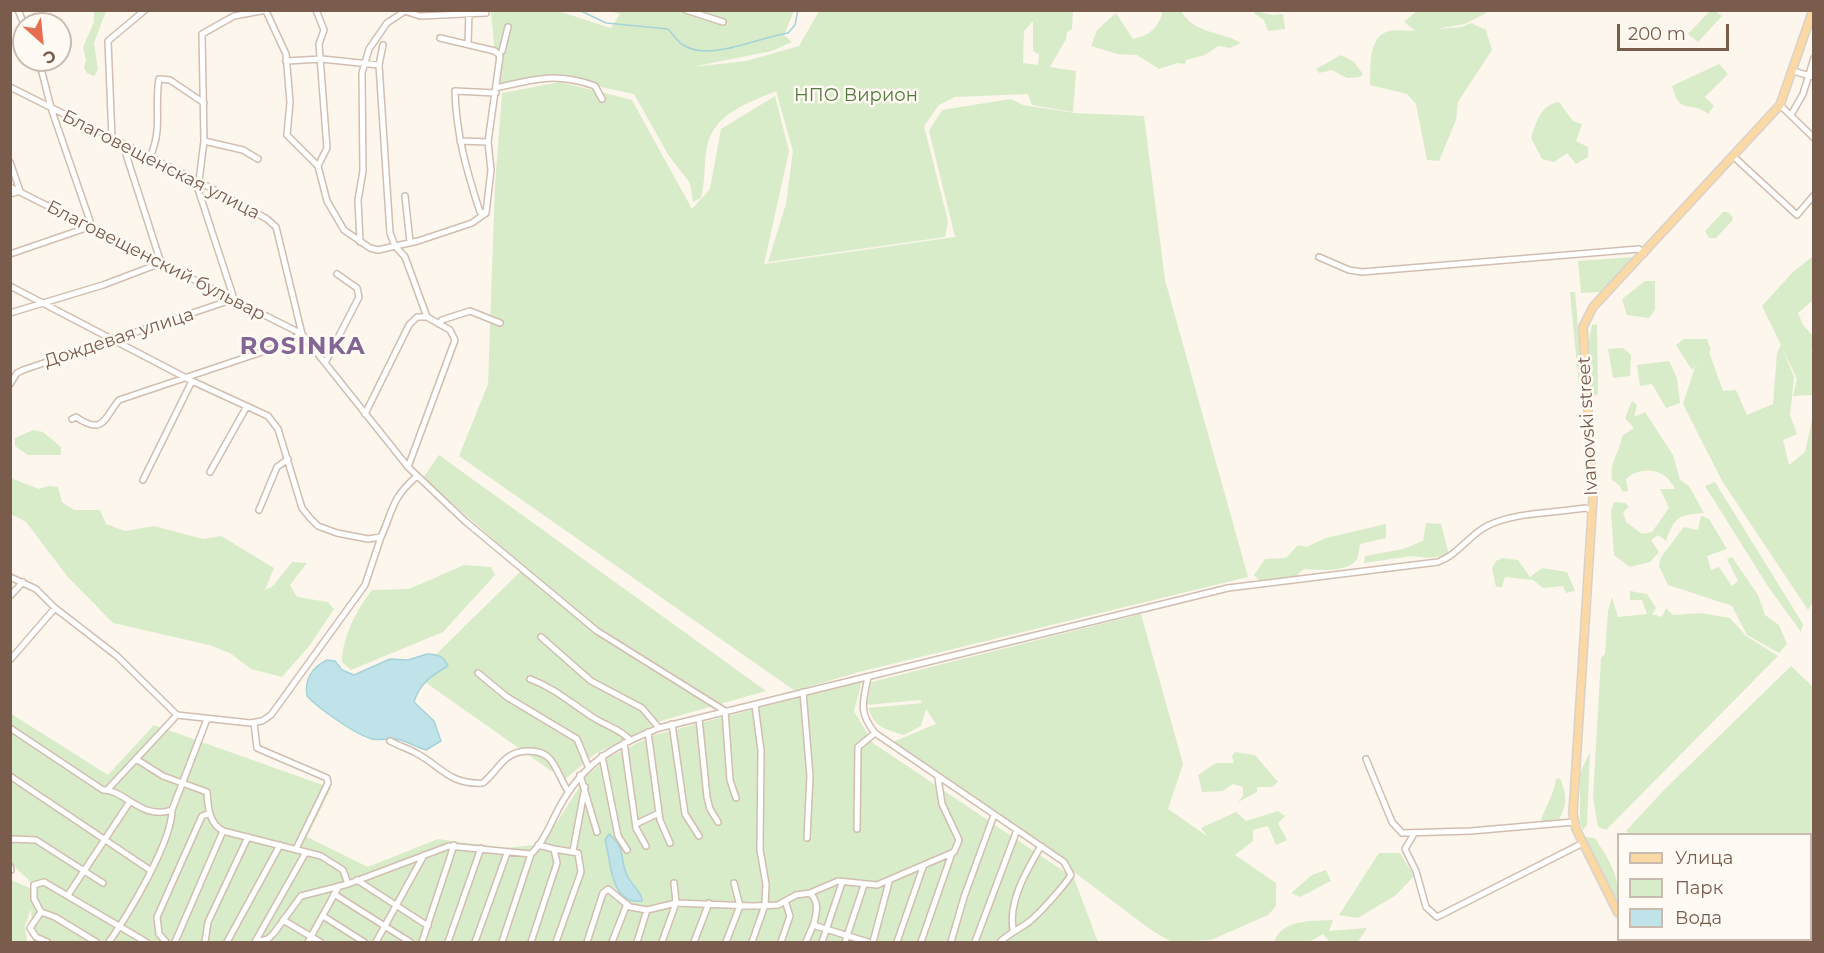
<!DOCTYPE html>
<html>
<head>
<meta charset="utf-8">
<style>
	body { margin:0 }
	#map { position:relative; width:1824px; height:953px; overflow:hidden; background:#fdf6ec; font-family:Montserrat,sans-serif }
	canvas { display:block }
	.frame { position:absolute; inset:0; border:12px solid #7a5c4d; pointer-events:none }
	.legend { position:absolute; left:1617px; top:833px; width:195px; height:108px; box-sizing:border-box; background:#fffaf3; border:2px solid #cabbb1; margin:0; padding:8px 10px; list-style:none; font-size:18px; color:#7a5c4d }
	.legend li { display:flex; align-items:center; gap:12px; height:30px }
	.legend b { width:30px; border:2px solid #cabbb1 }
	.north { position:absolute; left:12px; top:12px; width:60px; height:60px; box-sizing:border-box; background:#fffaf3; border:2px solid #cabbb1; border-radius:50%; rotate:153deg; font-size:16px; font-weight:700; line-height:24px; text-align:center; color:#7a5c4d }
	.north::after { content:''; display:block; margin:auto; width:21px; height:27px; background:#e76f51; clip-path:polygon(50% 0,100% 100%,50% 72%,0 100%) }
	.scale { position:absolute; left:1617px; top:24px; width:112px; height:27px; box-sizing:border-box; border:3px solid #7a5c4d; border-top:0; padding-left:8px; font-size:18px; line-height:21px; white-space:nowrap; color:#7a5c4d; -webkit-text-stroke:4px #fffaf3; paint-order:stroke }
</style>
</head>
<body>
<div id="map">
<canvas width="1824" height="953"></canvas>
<div class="frame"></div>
<ul class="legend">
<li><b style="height:8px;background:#fbd9a5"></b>Улица</li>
<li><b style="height:16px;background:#d8ecc9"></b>Парк</li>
<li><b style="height:16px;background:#bfe3e8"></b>Вода</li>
</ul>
<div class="north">С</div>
<div class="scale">200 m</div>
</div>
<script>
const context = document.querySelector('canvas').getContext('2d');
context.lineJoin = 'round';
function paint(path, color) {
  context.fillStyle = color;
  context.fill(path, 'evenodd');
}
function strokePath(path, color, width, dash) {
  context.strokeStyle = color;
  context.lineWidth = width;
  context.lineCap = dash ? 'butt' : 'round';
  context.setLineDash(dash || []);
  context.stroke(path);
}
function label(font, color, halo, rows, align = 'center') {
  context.font = font + ' Montserrat,sans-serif';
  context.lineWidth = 5;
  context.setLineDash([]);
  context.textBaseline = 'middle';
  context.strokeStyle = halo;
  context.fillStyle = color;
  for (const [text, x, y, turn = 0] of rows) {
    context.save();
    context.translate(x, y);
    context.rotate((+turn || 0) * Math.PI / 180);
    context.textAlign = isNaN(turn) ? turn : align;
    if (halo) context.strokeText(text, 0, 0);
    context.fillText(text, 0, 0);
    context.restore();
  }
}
paint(new Path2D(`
	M1163 10 1181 11C1194 34 1221 31 1241 43L1230 48 1218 46 1205 55 1186 60 1185 64 1178 63 1159 69 1137 55 1117 54 1091 46 1097 30 1116 13 1133 39C1150 36 1159 27 1163 10Z
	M1418 10 1484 11 1486 13 1465 24 1435 29 1462 27 1471 23 1486 30 1492 50 1458 102 1456 120 1439 161 1427 160 1416 104 1407 94 1370 85C1371 68 1367 37 1389 31 1397 29 1419 32 1431 30L1416 31 1404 22Z
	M94 11H106L94 43 98 70 94 76 87 73 84 68 86 60 83 47 94 22Z
	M491 11H558L611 28 620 14 610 11H794L784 35 792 42 772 51 692 67 746 61 799 46 819 11H1073L1072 29 1067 32 1066 39 1050 67 1076 71 1073 112 1032 105 1028 94 955 97 939 105 924 126 948 221 945 237 768 262 786 204 793 151 776 91C746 104 711 114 706 152 704 169 705 181 701 198L693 202 690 183 669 156 634 94 554 77 498 90ZM1033 21V51L1039 54 1038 65 1023 63 1024 31Z
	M1255 11 1273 15 1283 14 1285 29 1268 31 1264 20 1255 14Z
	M1710 11H1715L1722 16 1698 42 1688 34Z
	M1341 55 1354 62 1363 74 1360 77 1347 78 1332 70 1319 73 1316 69Z
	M1719 64 1728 74 1705 97 1714 106 1708 114C1690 99 1680 117 1672 86Z
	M560 82 632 100 692 209 710 189 721 129 775 96 789 151 764 264 955 237 929 131 942 110 1011 99 1023 105 1075 113 1144 116 1165 280 1248 577 859 672 795 691 459 456 488 384 495 185 502 93Z
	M1559 102 1573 121 1582 124 1576 141 1588 147V157L1576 164 1567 153 1554 162 1542 159 1531 138C1537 121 1540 105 1559 102Z
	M1723 212H1728L1733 217 1732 221 1716 238H1709L1705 231Z
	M1813 256V300L1798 313 1803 325 1813 336V347L1810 353 1813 350V395L1793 396 1797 379 1782 347 1794 377 1790 415 1797 434 1783 440 1789 465 1805 452 1813 415 1814 600 1808 610 1722 481 1683 404 1695 367 1706 354 1692 370 1676 345 1684 339H1707L1711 350 1709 352 1723 391 1736 390 1747 415 1773 404 1777 353 1781 345 1762 306 1793 272Z
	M1633 257 1601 292 1581 293 1578 261Z
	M1645 281H1655V310L1649 318 1627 315 1622 299Z
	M1570 292H1575L1585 407H1581Z
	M1597 324 1598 394 1591 398 1589 340 1592 325Z
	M1623 348 1631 355 1630 376 1613 378 1608 349Z
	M1669 361 1677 378 1680 403 1666 408 1652 384 1640 386 1637 365Z
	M1632 401 1637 405 1634 417 1645 412 1673 455 1680 480 1689 486 1704 513C1678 515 1675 516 1666 541L1658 535 1651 540 1659 552 1650 562 1630 567 1614 555 1611 511 1614 502 1625 503 1629 507 1623 512 1626 522 1642 534 1652 532 1669 508 1660 489H1675C1666 468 1641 465 1626 479L1628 491 1623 492 1619 485 1612 480C1610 457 1619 456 1622 436L1634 428 1625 418Z
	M33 430 43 432 61 447V455H28L15 446V438Z
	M439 455 766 691 664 720 595 754 564 780 415 675 525 567 423 478Z
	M10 475 13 479 39 489 49 486 58 487 62 502 74 510H100L106 524 125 531 154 526 203 539 221 536 274 568 265 590 273 586 292 562 307 563 290 585 297 597 328 602 334 609 310 645 282 677 251 669 230 653 209 645 113 623 67 576 26 522 11 514Z
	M1715 482 1803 624 1801 632 1769 588 1705 486Z
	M1701 516 1709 519 1727 549 1707 556 1711 570 1719 567 1732 586 1738 581 1727 559 1732 557 1758 595 1765 615 1779 625 1787 644 1779 653 1747 635 1732 606 1668 585 1659 566 1661 557 1684 527 1698 530Z
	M1426 523 1441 524 1449 555 1428 558 1412 556 1364 563 1365 556 1403 549 1423 541Z
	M1386 524V538L1360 544C1359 548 1359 555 1357 559 1348 573 1319 570 1304 569L1296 576 1259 580 1254 575 1265 559 1286 558 1298 545 1306 547 1326 538Z
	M1502 558 1518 560 1530 577 1542 568 1567 572 1575 591 1566 593 1563 586 1543 588 1533 580 1505 577 1502 587H1496L1492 568 1496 561Z
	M464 565 491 567 495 575 443 632 351 670 342 662C342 637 357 609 372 590L409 589Z
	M1630 591 1647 594 1656 608 1652 614 1662 617 1666 608 1673 615 1701 613 1730 618 1746 636 1778 656 1606 830 1598 827 1593 797 1601 658 1605 654 1608 611 1612 597 1618 617 1647 614 1642 600H1630Z
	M1141 614 1183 764 1168 809 1207 836 1201 828 1236 812 1246 821 1278 811 1285 816 1278 823 1287 840 1276 845 1268 826 1253 830V841L1235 855 1276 883V906L1268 915 1211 940 1172 942 1151 930 1078 875 890 743 936 724 926 709 921 726 904 735C885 729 874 727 868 708L922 703 920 700 867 705 871 682Z
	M1791 666 1813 687V942H1659L1657 940H1810V834H1630L1626 831 1664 790Z
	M862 681 854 711 873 743 1074 878 1098 942H33L31 909 25 926 27 941 11 942V880L30 888V881L11 864 10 713 108 775 154 725 331 788 307 837 368 867 438 839 505 848 543 844 587 775 609 757 654 735Z
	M1235 752 1255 755 1278 782 1272 787H1257V792L1238 802 1243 796V787L1233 784 1223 791 1202 792 1198 775 1216 763H1234L1232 756Z
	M1590 752 1587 825 1583 830 1580 823V773Z
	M1560 778C1568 797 1567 807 1556 825L1545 826 1541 820C1546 805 1554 794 1556 779Z
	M1585 837 1595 838C1610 862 1619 873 1618 902Z
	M1379 853H1400L1414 876 1396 895 1358 918 1339 915Z
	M1326 870 1331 881 1300 897 1291 893 1312 875Z
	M1333 920 1329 931 1367 928 1358 942H1330L1323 934 1309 942H1274C1282 919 1312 921 1333 920Z`), '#d8ecc9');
const water = new Path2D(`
	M427 654C438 655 443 655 448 666 432 675 419 684 414 702L434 721 441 741 426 750C416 747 405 740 395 739 387 738 379 741 372 739 356 735 318 708 307 696 304 679 313 667 327 660L335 661 342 670 354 675 390 659 408 660Z
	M609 834C628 851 618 858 628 877 632 885 643 894 642 901 609 905 611 859 605 840Z`);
paint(water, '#bfe3e8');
strokePath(water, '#a5d3da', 1.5);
strokePath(new Path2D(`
	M579 10 606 23 668 29C673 34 678 43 685 46 710 61 760 37 788 33L795 25 798 10`), '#a5d3da', 1.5);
const minor = new Path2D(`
	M18 10 24 24
	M316 10 324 30 319 44 327 148 318 166
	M686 10 723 22
	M266 11 286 54 290 102 287 135 318 166 327 201 344 230 370 248 378 250 418 241 472 223 486 213 491 170 488 142 500 56 495 51 440 38
	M468 44 469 12
	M502 51 508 27
	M286 61 322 59 379 65 390 233 395 246 405 257 427 317 450 330 455 340 408 467
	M379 65 383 45
	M1793 71 1814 77
	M10 87 198 181 267 219 276 227 302 334
	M496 88C534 79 556 72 595 86L602 99
	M1780 105 1814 138
	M1791 115 1803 94 1814 58
	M112 139 108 41 145 10
	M204 141 243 150 258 159
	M460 141 488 142
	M150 157C163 128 154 109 159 79L170 80 204 103
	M1734 157 1797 215 1814 195
	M10 162 20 191 10 194
	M10 187 302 334 408 467 466 522 597 631 725 711
	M405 196 410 242
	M486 213 480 212C467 172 456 134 455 91L496 93
	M360 242 358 200 363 171 362 73 369 49 387 23 405 11 420 16 486 13
	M10 254 89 227 90 221 51 108 39 60
	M1319 257 1349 270 1362 272 1639 249 1644 254
	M10 286 192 381 268 416 278 429 302 508 310 518 318 526 337 533 368 539 381 537C394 508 391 499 417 476
	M10 313 103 285 161 263 123 145
	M439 324 442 320 470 311 500 323
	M326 361 359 297 357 288 337 274
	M10 384 17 373 23 370 234 299 198 189 204 141 202 34 234 16 266 10
	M365 414 409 325 417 317H427
	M72 419 76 417C104 436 104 418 119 400L274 348 302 334
	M210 472 247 406
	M143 480 192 381
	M259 510 277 467 288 459
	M10 577 36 589 55 608 117 656 177 715 250 723 262 721 271 715 365 585 381 537
	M10 596 23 582
	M541 637 591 681 642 708 659 728
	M10 660 55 608
	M478 673 507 697 577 739 588 766
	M868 677C863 702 858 712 875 733L1064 862 1071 875C1064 886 1040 913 1030 921 1020 929 1009 933 1000 942
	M530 679C555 688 572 704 594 718 607 726 620 729 630 740
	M803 692 810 776 807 838
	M725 711 730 780 736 798
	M699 718 707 797 710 809 718 822
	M254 723 257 748 327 778 328 783 296 849
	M672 724 685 814 699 836
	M10 728 103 790C124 789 142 821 172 810L207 719
	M648 732 660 820 670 843
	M390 741C399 746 407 748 416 753 441 766 449 785 483 783 499 770 503 752 527 751 536 751 543 752 549 758 557 766 561 781 568 791
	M624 743 636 828 646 846
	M602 756 618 836 627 850
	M136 759 163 776 207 792C208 808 209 823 223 831L321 856 343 870 348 884
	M1366 759 1392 822 1402 833 1471 831 1574 822
	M580 775 597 832
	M10 776 150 870
	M108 789 177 715
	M636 824 659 813
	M857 829 858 747 875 733
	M1414 834 1405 849 1416 871 1426 907 1437 917 1583 843
	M10 841 12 839 36 840 103 883
	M554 849 578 853 581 872 556 942
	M573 851 585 787
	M10 866 11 870
	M357 880 428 926
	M838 881 877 885 954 852 959 840 942 804 938 778
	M810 893 838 881 842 883 822 942
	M334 894 410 942
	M68 895 129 803
	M41 912 34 899V885L44 882 146 942
	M323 916 364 942
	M283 920 320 942
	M1013 930C1008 901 1027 870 1041 846
	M47 942 36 937 30 928 41 912 55 917 96 942
	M109 942C128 915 172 842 172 810
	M166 942 159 934 157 917 202 816 210 813
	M175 942 223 831
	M205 942 208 922 248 837
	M227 942 280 845
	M255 942 306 852
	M256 942 268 939 274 933 301 896 348 884 449 846 531 854C544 842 551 822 560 806 584 762 614 746 659 728L1228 588 1438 562C1458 555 1469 535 1487 526 1515 512 1554 513 1585 508L1592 510
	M308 942 339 886
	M376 942 424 855
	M422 942 454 845
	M448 942 481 848
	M475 942 507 853
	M502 942 531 854
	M531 942 557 863 554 849 538 845
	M587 942 603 893 608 889 630 907 647 910 676 903 753 906 778 905 796 895 810 893C819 902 817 911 814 923L816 926 868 942
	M612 942 627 904
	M637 942 647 910
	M662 942 676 903 674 883
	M694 942 709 903
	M726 942 740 906 734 883
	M752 942 765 905 766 884 760 850 761 751 755 705
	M781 942 790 916 785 901
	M806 942 814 923
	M845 942 864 885
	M873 942 889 882
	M897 942 923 867
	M921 942 952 853
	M951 942 964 897 994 815
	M975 942 1017 830`);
const major = new Path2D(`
	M1618 913 1576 829 1573 813 1593 497 1583 327 1593 307 1780 105 1813 10
	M1632 940 1633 942`);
strokePath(minor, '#d1beb0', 8);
strokePath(major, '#dad1cd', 10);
strokePath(minor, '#fff', 5);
strokePath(major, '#fbd9a5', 7);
label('18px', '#537a41', '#fffaf3', [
	["НПО Вирион",856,96]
]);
label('18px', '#7a5c4d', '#fffaf3', [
	["Благовещенская улица",161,165,27],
	["Благовещенский бульвар",156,261,27],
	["Дождевая улица",119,338,-18],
	["Ivanovski street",1588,426,-93]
]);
context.letterSpacing = '1.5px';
label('bold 24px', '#846695', '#fffaf3', [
	["ROSINKA",303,347]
]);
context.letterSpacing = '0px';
</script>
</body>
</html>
